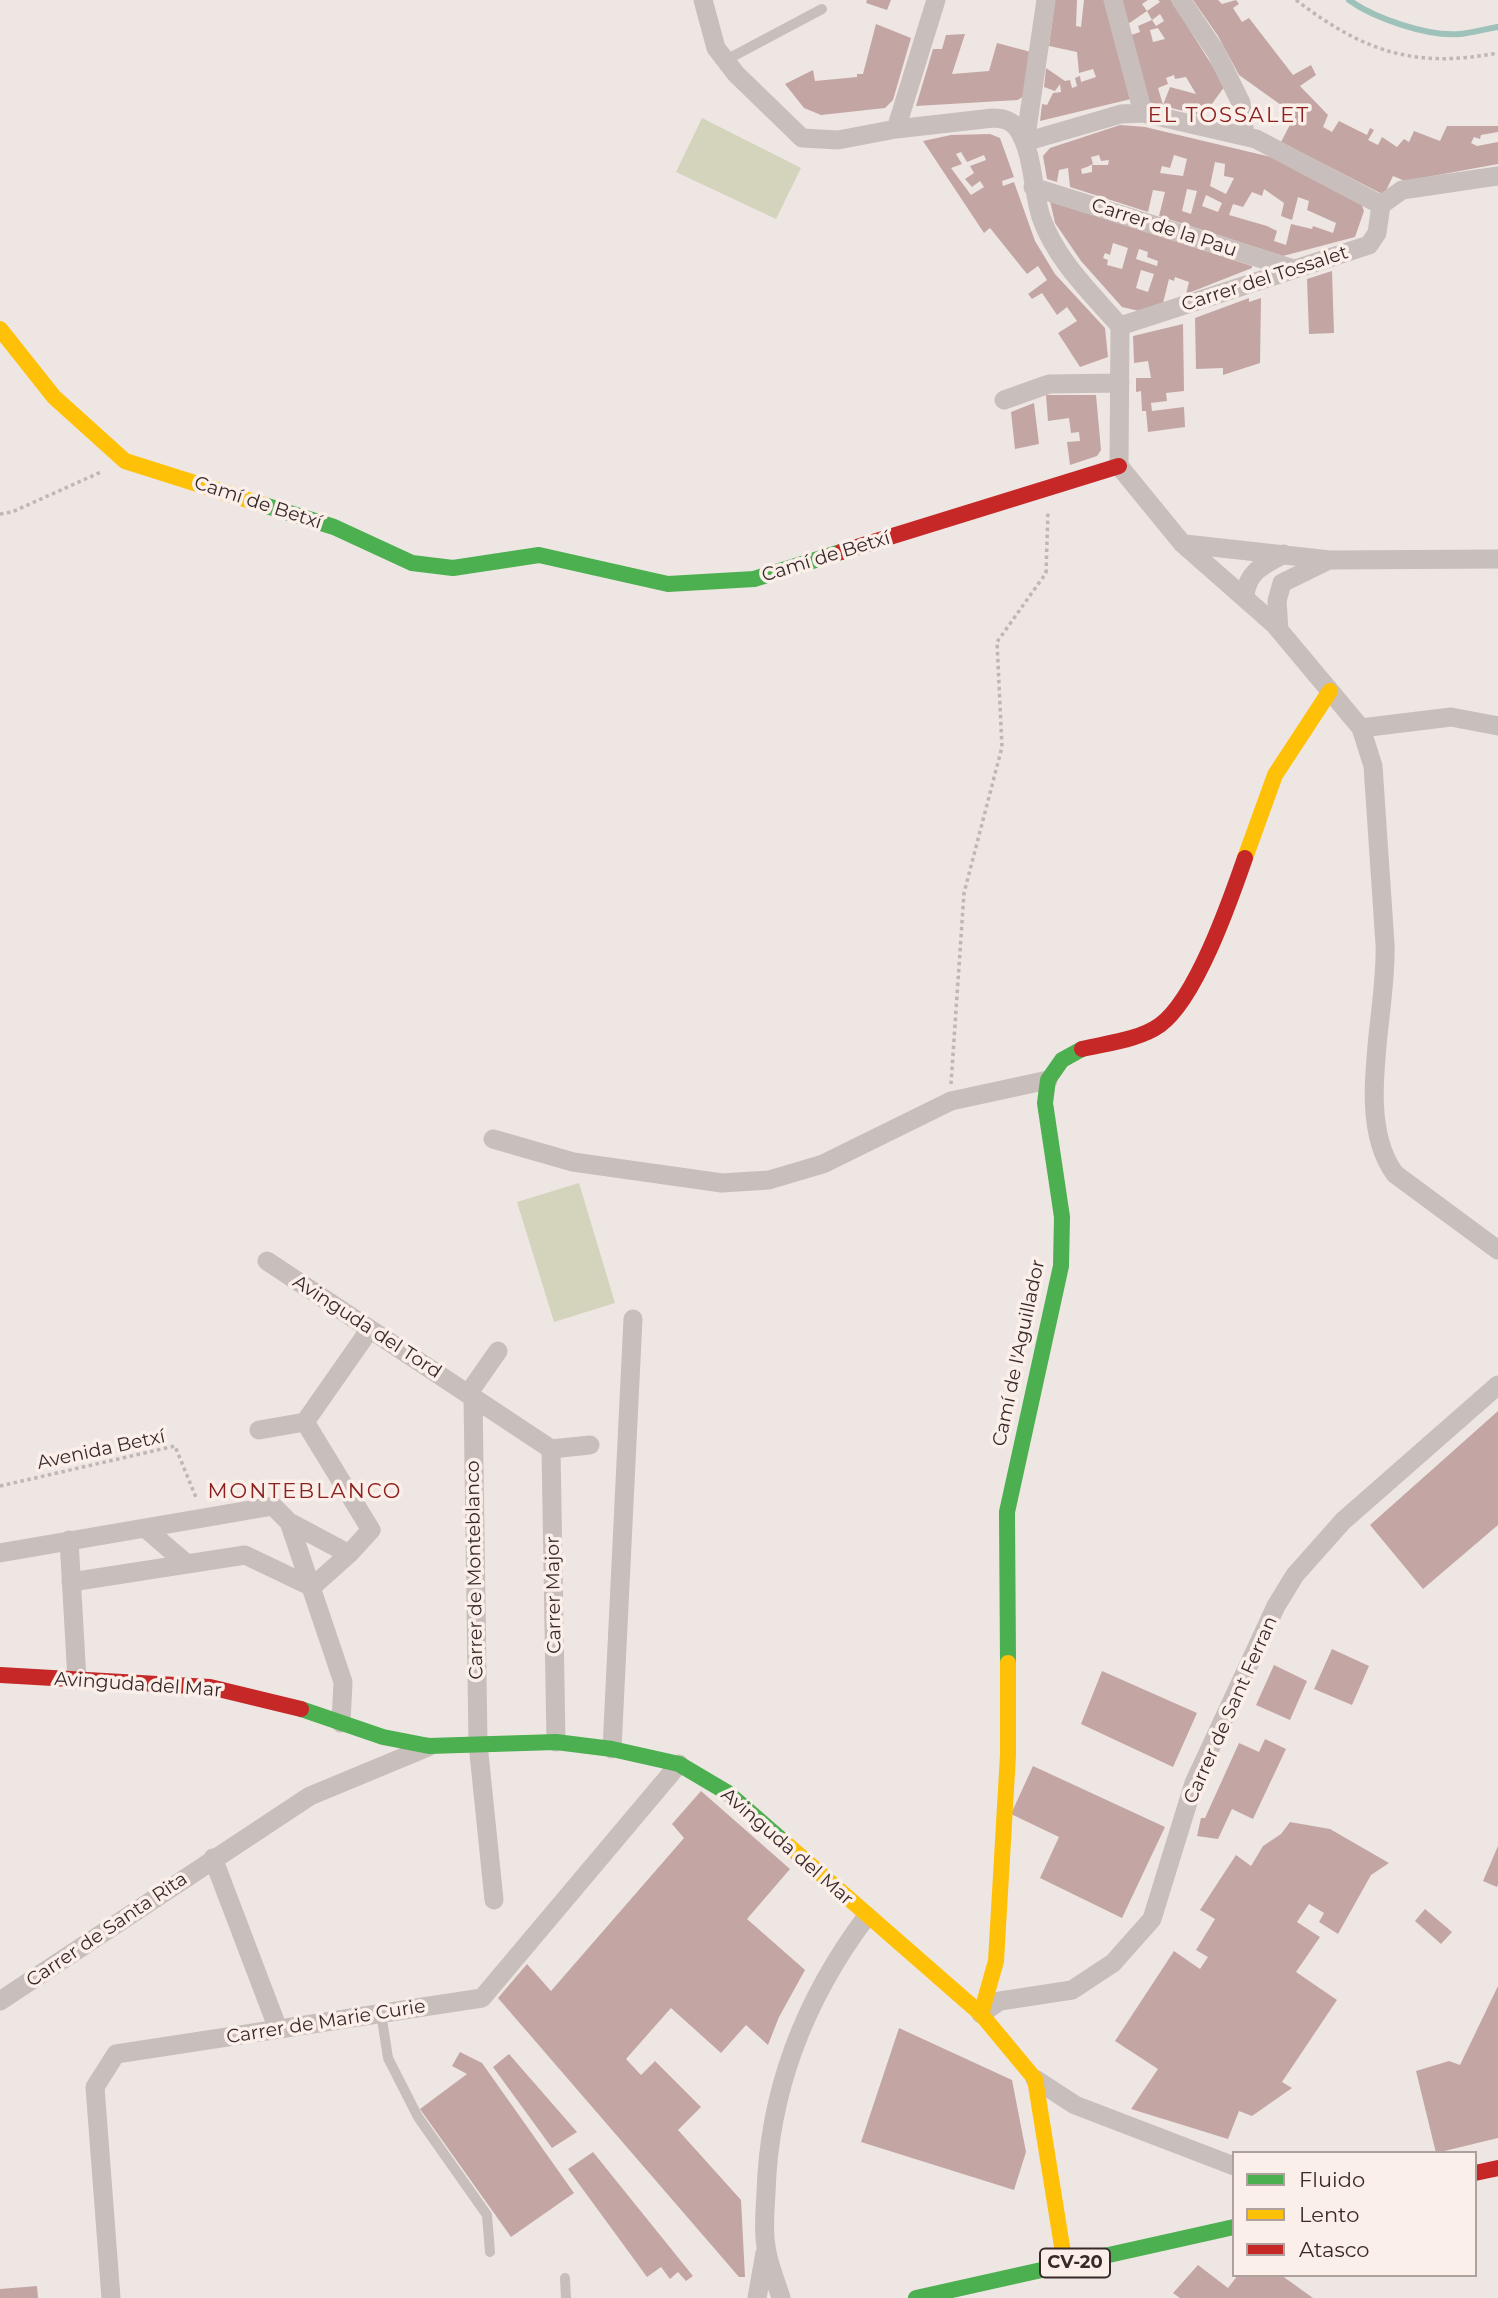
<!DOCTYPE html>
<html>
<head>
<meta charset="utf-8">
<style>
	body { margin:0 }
	#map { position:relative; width:1498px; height:2298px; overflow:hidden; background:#eee6e3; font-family:Montserrat,sans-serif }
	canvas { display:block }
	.legend { position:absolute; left:1232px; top:2151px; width:245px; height:126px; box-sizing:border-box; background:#fbefea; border:2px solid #ada09d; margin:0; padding:9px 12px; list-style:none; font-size:21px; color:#392a29 }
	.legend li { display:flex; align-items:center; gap:14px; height:35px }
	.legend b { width:35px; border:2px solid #ada09d }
</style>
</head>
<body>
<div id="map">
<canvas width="1498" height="2298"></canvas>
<ul class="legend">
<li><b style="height:9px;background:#4caf50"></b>Fluido</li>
<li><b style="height:9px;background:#ffc107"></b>Lento</li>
<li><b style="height:9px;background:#c62828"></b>Atasco</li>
</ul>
</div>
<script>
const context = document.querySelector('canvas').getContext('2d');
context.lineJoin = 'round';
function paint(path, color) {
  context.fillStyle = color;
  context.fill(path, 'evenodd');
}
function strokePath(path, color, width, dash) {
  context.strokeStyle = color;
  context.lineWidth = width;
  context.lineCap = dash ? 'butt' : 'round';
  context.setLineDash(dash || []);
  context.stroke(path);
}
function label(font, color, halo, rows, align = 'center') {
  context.font = font + ' Montserrat,sans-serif';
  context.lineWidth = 7;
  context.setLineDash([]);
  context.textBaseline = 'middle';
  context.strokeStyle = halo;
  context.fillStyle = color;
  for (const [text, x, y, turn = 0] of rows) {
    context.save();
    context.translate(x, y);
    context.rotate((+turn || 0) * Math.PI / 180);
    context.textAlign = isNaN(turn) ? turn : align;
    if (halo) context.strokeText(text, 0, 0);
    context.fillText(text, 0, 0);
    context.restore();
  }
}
paint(new Path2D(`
	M702 118 801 168 776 219 676 172Z
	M579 1183 615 1303 554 1322 517 1202Z`), '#d4d3bc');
strokePath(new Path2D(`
	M1349 0C1374 18 1428 37 1460 34 1472 33 1485 29 1498 27`), '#9ec2b9', 6);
paint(new Path2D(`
	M867 0H891L887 10 866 3Z
	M1055 0H1077L1076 26 1081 27 1084 0H1104L1131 99 1040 121 1042 104 1047 105 1053 93 1061 92 1060 84 1055 91 1044 87 1046 68 1065 81 1070 80 1072 88 1077 86 1075 78 1080 76 1081 82 1096 77 1093 69 1079 73 1077 52 1049 46Z
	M1121 0H1148L1142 4 1147 11 1160 2 1158 0H1171L1225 86 1203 116 1148 102 1131 35 1140 32 1138 26 1152 20 1156 26 1164 21 1160 14 1152 20 1147 11 1128 24ZM1158 28 1165 39 1153 42 1150 30ZM1174 75 1175 79 1186 77 1196 94 1170 87 1163 105 1158 88 1168 84 1166 78Z
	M1193 0H1218L1222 4 1236 0 1239 4 1233 8 1242 22 1249 18 1293 75 1311 65 1316 75 1300 86 1328 115 1323 127 1332 132 1339 121 1367 135 1370 128 1374 130 1368 140 1378 145 1382 137 1397 147 1404 139 1409 142 1414 131 1440 141 1447 126H1498V132L1481 135 1480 139 1474 137 1471 143 1477 146 1498 142V164L1405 181 1393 176 1384 195 1281 142 1295 115 1239 75 1218 36Z
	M876 24 911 38 893 100 885 108 821 115 804 108 785 84 813 70 815 81 857 77V74H863Z
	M965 34 952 74 989 71 997 43 1031 52 1025 95 1018 100 916 106 933 49H942L946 35Z
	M1120 125 1145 127 1271 157 1361 203 1364 211 1355 237 1283 256 1159 216 1165 192 1153 190 1148 212 1070 187 1068 168 1059 170 1057 182 1047 179 1043 156 1050 148ZM1099 155 1101 161 1109 160 1108 165H1092V172L1082 174 1081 169 1087 167 1093 164 1091 157ZM1174 155 1187 159 1183 176 1160 173 1162 166 1170 168ZM1215 162 1225 164 1224 176 1234 178 1226 194 1210 186ZM1187 189 1197 191 1191 214 1182 211ZM1264 189 1284 203 1281 216 1292 220 1298 197 1309 201 1307 210 1336 223 1333 233 1313 226 1312 229 1291 224 1286 245 1274 241 1277 231 1267 226 1229 215 1233 204 1243 207 1252 192 1262 196ZM1206 195 1222 203 1218 212 1202 206Z
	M990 134 1000 138 1014 177 1002 181 1003 186 1014 182 1035 241 1055 274 1105 328 1108 357 1080 367 1058 333 1077 321 1067 307 1057 315 1042 293 1032 299 1028 294 1047 280 1038 266 1027 274 990 228 984 233 923 141 951 135ZM961 152 967 162 984 155 986 160 970 166 974 173 965 179 972 187 980 181 984 187 971 195 951 168 962 164 956 154Z
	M1050 201 1252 266V268L1186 294 1189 282 1175 277 1174 281 1169 279 1163 303 1139 311 1122 307 1081 261 1055 223ZM1113 243 1128 248 1122 269 1107 265 1108 260 1103 258 1105 253 1110 255ZM1139 249 1148 252 1147 257 1158 261 1157 266 1136 259ZM1141 270 1154 274 1148 292 1136 288Z
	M1332 271 1334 333 1309 334 1307 279Z
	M1249 298V302L1261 298 1260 363 1223 375V368L1196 369 1195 318Z
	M1183 324 1184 391 1166 393 1167 401 1151 403 1152 411 1184 407 1185 427 1148 432 1146 411H1142L1141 391 1136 392V378H1151L1148 361 1134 363 1133 336Z
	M1046 395H1096L1101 450 1097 456 1070 465 1067 442 1080 441 1079 432 1071 433 1069 418 1048 421Z
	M1034 403 1039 444 1015 449 1011 412Z
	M1498 1411V1525L1423 1589 1370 1525Z
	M1332 1649 1369 1666 1352 1705 1314 1689Z
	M1274 1665 1307 1681 1290 1720 1256 1705Z
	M1102 1671 1197 1713 1173 1767 1081 1724Z
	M1265 1739 1286 1749 1253 1819 1232 1809 1218 1839 1197 1836 1201 1818H1205L1239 1743 1259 1752Z
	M1033 1766 1165 1827 1122 1918 1040 1878 1059 1837 1011 1814Z
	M701 1791 790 1869 747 1919 805 1970 779 2017 768 2045 746 2025 721 2053 671 2008 626 2059 641 2075 655 2061 701 2107 678 2130 741 2200 745 2277H739L498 1998 527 1964 551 1991 684 1838 672 1824Z
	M1290 1822 1330 1829 1389 1863 1371 1875 1338 1934 1319 1922 1324 1913 1309 1904 1297 1922 1320 1937 1296 1972 1337 2000 1282 2082 1292 2088 1252 2116 1239 2111 1228 2139 1131 2109 1158 2069 1115 2041 1174 1951 1200 1969 1208 1957 1196 1950 1215 1919 1200 1910 1236 1855 1251 1866 1263 1846 1281 1834Z
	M1498 1846V1884L1497 1887 1483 1881Z
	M1425 1909 1452 1932 1441 1944 1415 1921Z
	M1498 1986V2138L1436 2153 1416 2071 1449 2061 1460 2065Z
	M899 2028 1012 2080 1026 2152 1014 2190 861 2142Z
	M460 2052 482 2063 574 2193 511 2237 420 2109 467 2074 452 2066Z
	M509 2054 577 2132 552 2148 493 2067Z
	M593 2152 693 2276 686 2281 678 2272 670 2279 661 2267 647 2277 568 2169Z
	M1198 2265 1228 2288 1238 2275H1281L1313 2298H1180L1173 2293Z
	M37 2286 38 2298H0V2289Z`), '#c3a6a4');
strokePath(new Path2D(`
	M1296 0C1363 51 1413 69 1498 53
	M0 514 12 512 101 472
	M951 1084 964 893 1002 747 997 642 1046 573 1048 511
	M0 1486 175 1446 197 1500`), '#c0b6b4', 3.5, [3.5, 3.5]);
strokePath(new Path2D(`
	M726 60 822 9
	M381 2013 388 2058 418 2117 487 2215 490 2252
	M565 2278 566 2298`), '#c8bebb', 10);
strokePath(new Path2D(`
	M703 0 716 48 736 74 802 138 838 140 896 129 993 118C1003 118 1011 120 1017 128 1034 153 1032 189 1041 217 1056 260 1091 293 1120 326L1119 466 1182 543 1274 624 1361 728 1373 766 1385 944C1388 1011 1353 1118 1395 1174L1498 1250
	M1046 0 1025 142 1121 114 1143 113 1256 139 1381 205
	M1113 0 1143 113
	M1181 0 1216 52 1241 103 1245 136
	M896 129 936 0
	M1033 187 1294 269
	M1381 205 1402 190 1498 176
	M1120 326 1369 245 1377 233 1381 205
	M1004 400 1049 384 1120 383
	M1185 544 1330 560 1498 559
	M1245 596C1247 572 1263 565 1284 554
	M1279 630 1277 601 1282 583 1329 560
	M1361 728 1451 717 1498 726
	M493 1139 573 1162 722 1183 769 1180 823 1164 951 1101 1048 1080
	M267 1261 551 1449 590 1445
	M468 1394 498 1351
	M473 1396 478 1744 494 1900
	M259 1430 305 1422
	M551 1449 556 1742
	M145 1528 187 1564
	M69 1540 77 1680
	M0 1553 273 1506 289 1522
	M349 1554 371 1530 305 1422 370 1329
	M71 1582 245 1555 312 1587
	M312 1587 349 1554 289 1522 343 1682 341 1723
	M612 1749 633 1319
	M213 1858 278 2029
	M0 2001 310 1796 428 1747
	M981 2014 1000 2001 1072 1990 1113 1963 1152 1919 1194 1783 1276 1606 1295 1575 1343 1521 1498 1385
	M1035 2079 1075 2105 1234 2166
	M111 2298 95 2087 116 2054 482 1998 679 1764
	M757 2298 765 2253
	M781 2298C776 2281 768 2264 766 2246 763 2229 765 2211 766 2193 769 2090 806 1997 867 1916`), '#c8bebb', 19);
strokePath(new Path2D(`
	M264 505 334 527 412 563 453 568 539 555 668 584 754 579 841 552
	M1008 1663 1007 1512 1061 1266 1062 1217 1045 1103 1048 1080 1062 1060 1082 1049
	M301 1709 383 1737 429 1746 556 1742 612 1749 679 1764 728 1793 783 1841
	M916 2298 1234 2227`), '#4caf50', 16);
strokePath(new Path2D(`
	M0 329 54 397 125 461 264 505
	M1245 858 1275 775 1330 691
	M783 1841 981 2014 1035 2079 1065 2265
	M981 2014 996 1961 1008 1755V1663`), '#ffc107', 16);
strokePath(new Path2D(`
	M841 552 1119 466
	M1082 1049C1107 1043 1139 1040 1160 1025 1196 999 1230 901 1245 858
	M0 1675 210 1687 301 1709
	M1475 2173 1498 2168`), '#c62828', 16);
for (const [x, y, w] of [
	[1075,2263,70]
]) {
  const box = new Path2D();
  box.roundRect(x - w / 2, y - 14.5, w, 29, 5);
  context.fillStyle = '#fbefea';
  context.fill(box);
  strokePath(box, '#392a29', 2);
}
label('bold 18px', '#392a29', null, [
	["CV-20",1075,2263]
]);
label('19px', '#392a29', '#fbefea', [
	["Carrer de la Pau",1164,228,18],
	["Carrer del Tossalet",1265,279,-18],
	["Camí de Betxí",258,503,18],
	["Camí de Betxí",826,557,-17],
	["Avinguda del Tord",367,1327,33],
	["Camí de l'Aguillador",1019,1353,-78],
	["Avenida Betxí",101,1450,-12],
	["Carrer de Monteblanco",475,1570,-91],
	["Carrer Major",554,1595,-91],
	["Avinguda del Mar",138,1685,4],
	["Carrer de Sant Ferran",1231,1710,-66],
	["Avinguda del Mar",787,1847,41],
	["Carrer de Santa Rita",107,1930,-34],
	["Carrer de Marie Curie",326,2022,-9]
]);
context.letterSpacing = '2px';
label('21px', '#8b201f', '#fbefea', [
	["EL TOSSALET",1229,116],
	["MONTEBLANCO",305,1492]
]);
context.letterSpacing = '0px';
</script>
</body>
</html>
